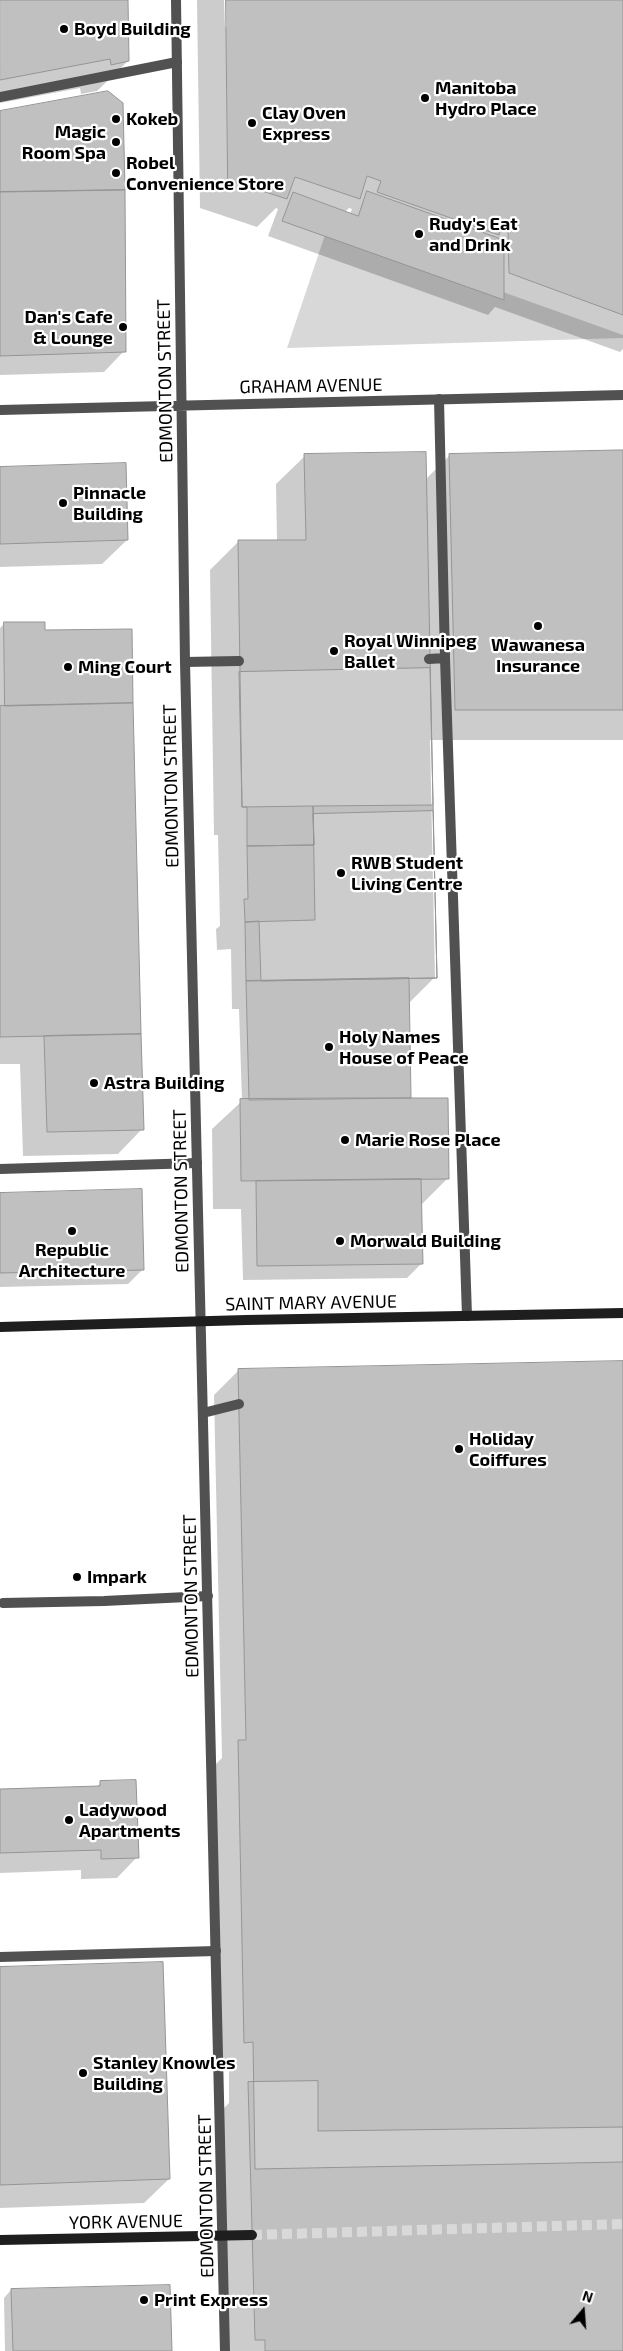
<!DOCTYPE html>
<html>
<head>
<meta charset="utf-8">
<style>
	body { margin:0 }
	#map { position:relative; width:623px; height:2351px; overflow:hidden; background:#fff; font-family:"Exo 2",sans-serif }
	canvas { display:block }
	.north { position:absolute; left:558px; top:2286px; width:50px; height:50px; -webkit-text-stroke:4px #fff; paint-order:stroke; rotate:18deg; font-size:14px; font-weight:700; line-height:20px; text-align:center; color:#000 }
	.north::after { content:''; display:block; margin:auto; width:18px; height:22px; background:#000; clip-path:polygon(50% 0,100% 100%,50% 72%,0 100%) }
</style>
</head>
<body>
<div id="map">
<canvas width="623" height="2351"></canvas>
<div class="north">N</div>
</div>
<script>
const context = document.querySelector('canvas').getContext('2d');
context.lineJoin = 'round';
function paint(path, color) {
  context.fillStyle = color;
  context.fill(path, 'evenodd');
}
function strokePath(path, color, width, dash) {
  context.strokeStyle = color;
  context.lineWidth = width;
  context.lineCap = dash ? 'butt' : 'round';
  context.setLineDash(dash || []);
  context.stroke(path);
}
function label(font, color, halo, rows, align = 'center') {
  context.font = font + ' "Exo 2",sans-serif';
  context.lineWidth = 4.5;
  context.setLineDash([]);
  context.textBaseline = 'middle';
  context.strokeStyle = halo;
  context.fillStyle = color;
  for (const [text, x, y, turn = 0] of rows) {
    context.save();
    context.translate(x, y);
    context.rotate((+turn || 0) * Math.PI / 180);
    context.textAlign = isNaN(turn) ? turn : align;
    if (halo) context.strokeText(text, 0, 0);
    context.fillText(text, 0, 0);
    context.restore();
  }
}
paint(new Path2D(`
	M327 229 623 335V338L287 348Z`), '#d8d8d8');
paint(new Path2D(`
	M0 0H127L128 61 97 91 81 94 80 88 0 103Z
	M197 0H224L225 27H228L227 0H623V349L620 352 495 307 488 315 268 236 278 209 276 208 257 227 200 208ZM349 208 352 209 350 214 345 212Z
	M0 112 124 351 104 372 0 375Z
	M623 451V740H430L435 977 408 1004 410 1097 448 1178 421 1205 422 1263 407 1278 243 1280 241 1209H213L212 1129 242 1101 239 1009H232L231 949 217 950 216 929 220 926 218 835H214L210 570 238 542 277 541 276 484 305 456 425 480 449 456Z
	M125 464 127 540 102 564 0 567V467Z
	M4 624 142 1129 118 1154 23 1156 20 1064H0V628Z
	M0 1194 143 1269 128 1284 0 1287Z
	M623 1362V2351H226L220 2112 229 2103V2066L220 2067 214 1766 222 1758 214 1395 238 1371Z
	M101 1783 137 1857 117 1878 81 1879V1870L0 1873V1791L95 1788Z
	M0 1968 169 2179 144 2203 0 2208Z
	M11 2290 170 2351H5L4 2298Z`), '#0003');
const building = new Path2D(`
	M0 0H128L129 61 111 65 110 59 0 80Z
	M226 0H623V315L509 273 508 230 500 231 499 235 377 192 381 181 367 176 360 199 295 177 287 199 228 180Z
	M108 91 123 103 125 190 0 192V111Z
	M125 190 126 352 0 356V192Z
	M367 191 504 240V300L282 221 293 192 358 216Z
	M618 450H623V710H455L449 454Z
	M426 452 433 805 313 806 314 845 247 846V807H242L238 540H306L304 454Z
	M126 463 128 540 0 544V467Z
	M4 622H45V630L132 629 133 703 5 706Z
	M430 668 437 978 246 981 245 922 315 920 313 806 242 807 239 672Z
	M133 703 141 1034 0 1037V706Z
	M433 811 437 978 261 981 259 921 245 922 244 899H248L247 846 314 845 313 814Z
	M409 978 411 1098 249 1100 246 981Z
	M141 1034 144 1130 47 1132 44 1036Z
	M346 1098H448L449 1179 241 1181 240 1099Z
	M421 1179 423 1264 257 1266 256 1181Z
	M142 1189 144 1270 0 1273V1193Z
	M623 1361V2162L255 2169 253 2042 244 2043 238 1740H246L238 1369Z
	M136 1780 139 1858 101 1859V1850L0 1853V1789L100 1786V1781Z
	M163 1962 170 2179 0 2185V1967Z
	M318 2081V2131L623 2127V2351H265V2340H255L248 2082Z
	M170 2285 172 2351H13L11 2289Z`);
paint(building, '#c0c0c0');
strokePath(building, '#959595', 1);
strokePath(new Path2D(`
	M252 2235 623 2224`), '#d9d9d9', 10, [10, 5]);
strokePath(new Path2D(`
	M0 97 177 62
	M439 399 445 658 467 1316
	M429 659 445 658
	M185 662 239 661
	M0 1169 197 1163
	M203 1413 239 1404
	M3 1603 104 1601 208 1596
	M0 1957 216 1951`), '#515151', 10);
strokePath(new Path2D(`
	M176 0 185 662 225 2351
	M0 410 623 395`), '#515151', 10);
strokePath(new Path2D(`
	M0 1327 246 1320 623 1313
	M0 2240 252 2235`), '#1e1e1e', 10);
for (const [x, y, r, color] of [
	[64,29,5,"#000"],
	[425,98,5,"#000"],
	[116,119,5,"#000"],
	[252,123,5,"#000"],
	[116,142,5,"#000"],
	[116,173,5,"#000"],
	[419,234,5,"#000"],
	[123,327,5,"#000"],
	[63,503,5,"#000"],
	[538,626,5,"#000"],
	[334,651,5,"#000"],
	[68,667,5,"#000"],
	[341,873,5,"#000"],
	[329,1047,5,"#000"],
	[94,1083,5,"#000"],
	[345,1140,5,"#000"],
	[72,1231,5,"#000"],
	[340,1241,5,"#000"],
	[459,1449,5,"#000"],
	[77,1577,5,"#000"],
	[69,1820,5,"#000"],
	[83,2073,5,"#000"],
	[144,2300,5,"#000"]
]) {
  const dot = new Path2D();
  dot.arc(x, y, r, 0, 2 * Math.PI);
  context.fillStyle = color;
  context.fill(dot);
  strokePath(dot, '#fff', 2);
}
label('bold 18px', '#000', '#fff', [
	["Boyd Building",74,29],
	["Manitoba",435,88],
	["Hydro Place",435,109],
	["Clay Oven",262,113],
	["Express",262,134],
	["Kokeb",126,119],
	["Magic",106,132,"right"],
	["Room Spa",106,153,"right"],
	["Robel",126,163],
	["Convenience Store",126,184],
	["Rudy's Eat",429,224],
	["and Drink",429,245],
	["Dan's Cafe",113,317,"right"],
	["& Lounge",113,338,"right"],
	["Pinnacle",73,493],
	["Building",73,514],
	["Royal Winnipeg",344,641],
	["Ballet",344,662],
	["Wawanesa",538,645,"center"],
	["Insurance",538,666,"center"],
	["Ming Court",78,667],
	["RWB Student",351,863],
	["Living Centre",351,884],
	["Holy Names",339,1037],
	["House of Peace",339,1058],
	["Astra Building",104,1083],
	["Marie Rose Place",355,1140],
	["Morwald Building",350,1241],
	["Republic",72,1250,"center"],
	["Architecture",72,1271,"center"],
	["Holiday",469,1439],
	["Coiffures",469,1460],
	["Impark",87,1577],
	["Ladywood",79,1810],
	["Apartments",79,1831],
	["Stanley Knowles",93,2063],
	["Building",93,2084],
	["Print Express",154,2300]
], 'left');
label('18px', '#000', '#fff', [
	["EDMONTON STREET",165,381,-91],
	["GRAHAM AVENUE",311,386,-1],
	["EDMONTON STREET",171,786,-91],
	["EDMONTON STREET",181,1191,-91],
	["SAINT MARY AVENUE",311,1303,-1],
	["EDMONTON STREET",191,1596,-91],
	["EDMONTON STREET",206,2196,-91],
	["YORK AVENUE",126,2222,-1]
]);
</script>
</body>
</html>
